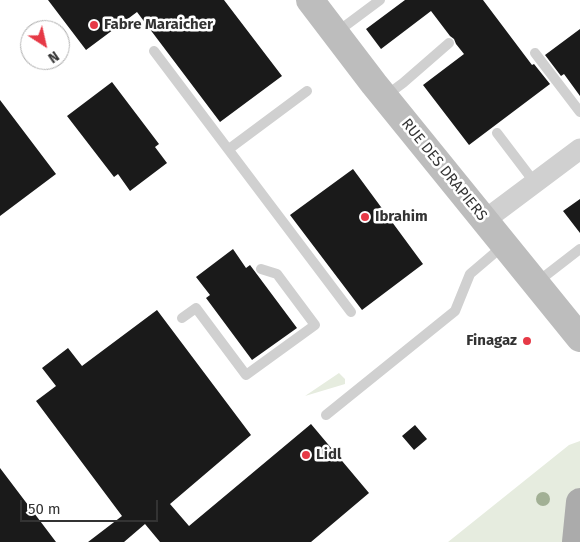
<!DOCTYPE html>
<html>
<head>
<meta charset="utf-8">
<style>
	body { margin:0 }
	#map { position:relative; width:580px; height:542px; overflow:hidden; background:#fff; font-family:"Fira Sans",sans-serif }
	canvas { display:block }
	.north { position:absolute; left:20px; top:20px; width:50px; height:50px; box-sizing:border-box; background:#fff; border:1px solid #adadad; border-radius:50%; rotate:145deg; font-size:14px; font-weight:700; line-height:20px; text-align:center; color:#333 }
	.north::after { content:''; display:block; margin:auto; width:18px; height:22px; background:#e63946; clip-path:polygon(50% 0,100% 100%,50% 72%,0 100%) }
	.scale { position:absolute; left:20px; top:500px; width:138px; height:22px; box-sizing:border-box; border:2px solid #333; border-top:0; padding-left:6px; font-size:15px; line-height:18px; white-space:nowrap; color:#333; -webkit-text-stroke:4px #fff; paint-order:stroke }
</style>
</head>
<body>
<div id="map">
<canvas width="580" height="542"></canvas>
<div class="north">N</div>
<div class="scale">50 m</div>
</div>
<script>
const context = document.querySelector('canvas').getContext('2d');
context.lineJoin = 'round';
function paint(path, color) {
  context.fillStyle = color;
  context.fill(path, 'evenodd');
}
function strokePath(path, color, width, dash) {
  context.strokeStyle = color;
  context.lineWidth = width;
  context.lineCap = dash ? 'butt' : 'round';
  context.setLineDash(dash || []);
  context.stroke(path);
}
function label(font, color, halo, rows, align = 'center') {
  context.font = font + ' "Fira Sans",sans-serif';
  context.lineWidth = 5;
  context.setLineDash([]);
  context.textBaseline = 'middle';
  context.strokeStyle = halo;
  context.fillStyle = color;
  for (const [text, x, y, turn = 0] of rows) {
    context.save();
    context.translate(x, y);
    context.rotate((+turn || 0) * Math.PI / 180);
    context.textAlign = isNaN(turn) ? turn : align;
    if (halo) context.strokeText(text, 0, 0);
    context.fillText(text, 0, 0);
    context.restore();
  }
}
paint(new Path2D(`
	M339 373 345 379V384L305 396Z
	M580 441V542H448L569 445Z`), '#e6ecdf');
paint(new Path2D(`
	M48 0H224L282 76 220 122 137 12 86 50Z
	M405 0H483L532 65 534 64 550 84 469 145 423 85 464 54 456 44 454 39 450 36 431 11 381 49 366 29Z
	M580 29V96L564 74 561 76 545 55Z
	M112 82 159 144 155 147 167 163 130 191 118 174 114 177 67 116Z
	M0 100 56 174 0 216Z
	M353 169 423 264 362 310 290 215Z
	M580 199V233L563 211Z
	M233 249 246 268 250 265 297 328 252 360 206 298 210 295 196 277Z
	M157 310 251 435 170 504 189 526 311 424 369 493 311 542H160L145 524 124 542H88L122 516 36 401 56 386 42 368 68 348 82 366Z
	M415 425 427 439 414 450 402 436Z
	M0 468 56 542H0Z`), '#1a1a1a');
strokePath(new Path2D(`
	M337 32 380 0
	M154 51 351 312
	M535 53 580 112
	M384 97 403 83 449 43
	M497 133 535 183
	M229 149 307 91
	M536 283 580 249
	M182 318 196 308 246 375 315 325 277 274 261 269
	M326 415 455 311 470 274 504 245`), '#d0d0d0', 10);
strokePath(new Path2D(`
	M485 220 580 149`), '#d0d0d0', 21);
strokePath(new Path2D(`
	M310 0 374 84 580 338`), '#bdbdbd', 28);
strokePath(new Path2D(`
	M576 542 580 502`), '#ababab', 28);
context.fillStyle = '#a2b095';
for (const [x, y] of [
	[543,499]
]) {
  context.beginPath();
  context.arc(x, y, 7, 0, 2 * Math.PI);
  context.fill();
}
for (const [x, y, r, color] of [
	[94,25,5,"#e63946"],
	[365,217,5,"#e63946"],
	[527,341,5,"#e63946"],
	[306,455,5,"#e63946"]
]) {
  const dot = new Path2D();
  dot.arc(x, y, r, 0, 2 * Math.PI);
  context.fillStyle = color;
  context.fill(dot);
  strokePath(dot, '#fff', 2);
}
label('bold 15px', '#333', '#fff', [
	["Fabre Maraicher",104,25],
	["Ibrahim",375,217],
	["Finagaz",517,341,"right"],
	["Lidl",316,455]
], 'left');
label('15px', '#333', '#fff', [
	["RUE DES DRAPIERS",444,170,51]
]);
</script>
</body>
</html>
